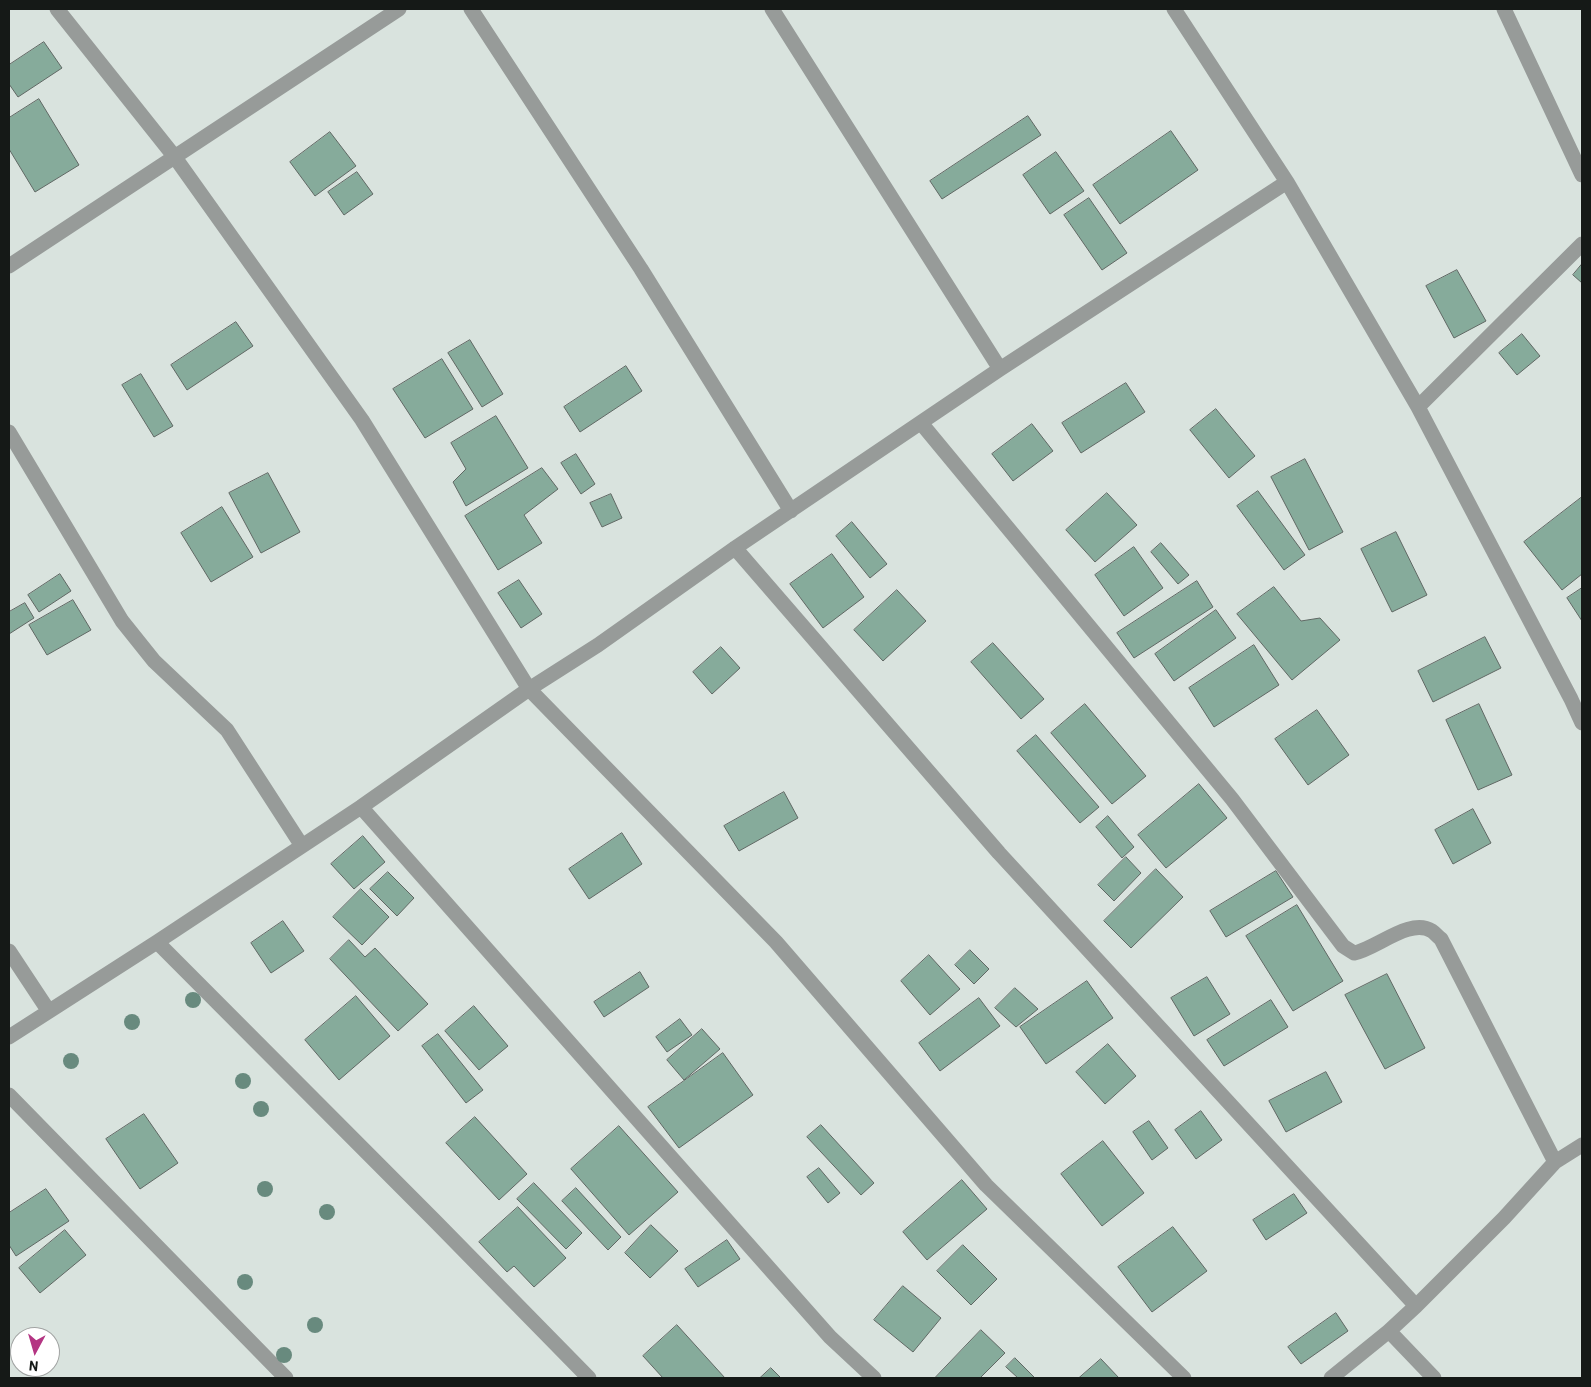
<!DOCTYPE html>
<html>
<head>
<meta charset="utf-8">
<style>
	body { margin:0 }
	#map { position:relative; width:1591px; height:1387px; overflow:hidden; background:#d9e3de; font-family:Barlow,sans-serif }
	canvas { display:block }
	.frame { position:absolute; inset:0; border:10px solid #151917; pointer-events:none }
	.north { position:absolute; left:10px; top:1327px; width:50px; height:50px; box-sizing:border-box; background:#fff; border:1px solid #a1a3a2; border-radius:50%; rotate:186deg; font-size:14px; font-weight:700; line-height:20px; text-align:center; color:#151917 }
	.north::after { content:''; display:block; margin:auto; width:18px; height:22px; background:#b43583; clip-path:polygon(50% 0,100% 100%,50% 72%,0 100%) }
</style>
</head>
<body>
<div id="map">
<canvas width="1591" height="1387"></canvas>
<div class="frame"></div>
<div class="north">N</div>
</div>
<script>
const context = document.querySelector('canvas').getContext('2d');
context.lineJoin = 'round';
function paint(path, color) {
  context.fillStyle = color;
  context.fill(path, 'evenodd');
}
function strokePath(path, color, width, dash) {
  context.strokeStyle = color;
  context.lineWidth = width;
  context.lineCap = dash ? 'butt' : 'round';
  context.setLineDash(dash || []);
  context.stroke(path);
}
const building = new Path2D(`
	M44 42 62 68 18 97 9 84V65Z
	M39 99 79 165 35 192 9 149V118Z
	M1028 116 1041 135 942 199 930 181Z
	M1171 131 1198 170 1120 224 1093 185Z
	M330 132 356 166 315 196 290 162Z
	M1056 152 1084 191 1050 214 1023 175Z
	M357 172 373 194 344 215 328 192Z
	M1089 198 1127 253 1102 270 1064 215Z
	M1582 264V283L1573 275Z
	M1457 270 1486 321 1454 338 1426 286Z
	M236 322 253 346 187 390 171 365Z
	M1522 334 1540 356 1517 375 1499 353Z
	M470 340 503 394 482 407 448 353Z
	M442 359 473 409 425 438 393 389Z
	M626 366 642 391 580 432 564 407Z
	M141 374 173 426 154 437 122 385Z
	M1126 383 1145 412 1081 453 1062 423Z
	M1216 409 1255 456 1229 478 1190 430Z
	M496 416 528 468 466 506 453 482 466 469 451 443Z
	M1032 424 1053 451 1013 481 992 454Z
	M576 454 595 484 581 494 561 463Z
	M1305 459 1343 532 1309 550 1271 477Z
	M542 468 558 489 524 515 542 543 498 570 465 516Z
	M268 473 300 532 261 553 229 493Z
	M1258 491 1305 555 1284 570 1237 506Z
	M1107 493 1137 525 1095 562 1066 530Z
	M611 494 622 518 602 527 590 503Z
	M1582 497V574L1562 590 1524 542Z
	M222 507 253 557 211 582 181 533Z
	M852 522 887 564 870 578 836 536Z
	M1396 532 1427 595 1392 612 1361 549Z
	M1161 543 1189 575 1178 584 1151 552Z
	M1134 547 1163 588 1124 616 1095 575Z
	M832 554 864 597 823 628 790 584Z
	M60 574 71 591 39 612 28 595Z
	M519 580 542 614 521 628 498 593Z
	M1197 581 1213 607 1134 658 1117 633Z
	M1274 587 1301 621 1320 618 1340 640 1292 680 1237 614Z
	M1582 588V621L1567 598Z
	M897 590 926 621 883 661 854 630Z
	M73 600 91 630 47 655 29 625Z
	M25 603 34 618 9 634V612Z
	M1216 610 1236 638 1174 681 1155 654Z
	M1485 637 1501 668 1433 702 1418 671Z
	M993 643 1044 699 1021 719 971 662Z
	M1254 645 1279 685 1214 727 1189 688Z
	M721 647 740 668 712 694 693 672Z
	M1085 704 1146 776 1112 804 1051 733Z
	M1479 704 1512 775 1478 790 1446 720Z
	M1317 710 1349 755 1308 785 1275 739Z
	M1036 735 1099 807 1080 823 1017 751Z
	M1199 784 1227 818 1166 868 1138 835Z
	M784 792 798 818 739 851 724 826Z
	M1473 809 1491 843 1453 864 1435 830Z
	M1108 816 1134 847 1122 858 1096 827Z
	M622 833 642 864 589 899 569 869Z
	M363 836 385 862 354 889 331 864Z
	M1126 857 1141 873 1114 901 1098 885Z
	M1156 869 1183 897 1131 948 1104 921Z
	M1276 871 1293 897 1226 937 1210 911Z
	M388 872 414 898 397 916 370 889Z
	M361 889 389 917 362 945 333 917Z
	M1297 905 1343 981 1293 1011 1246 936Z
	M283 921 304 951 271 973 251 943Z
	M349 940 365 957 375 948 428 1004 398 1031 330 959Z
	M970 950 989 969 974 984 955 965Z
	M929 955 960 989 930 1015 901 981Z
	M640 972 649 987 604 1017 594 1002Z
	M1387 974 1425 1048 1385 1069 1345 995Z
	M1207 977 1230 1014 1194 1036 1171 998Z
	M1087 981 1113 1018 1046 1064 1020 1027Z
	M1015 988 1038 1009 1016 1027 995 1008Z
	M356 996 390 1036 339 1080 305 1040Z
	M979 998 1000 1026 940 1071 919 1043Z
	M1271 1000 1288 1027 1224 1066 1207 1040Z
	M474 1006 508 1046 479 1070 445 1031Z
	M680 1019 692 1035 667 1052 656 1037Z
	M702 1029 720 1049 684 1080 667 1060Z
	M438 1034 483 1090 466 1103 422 1046Z
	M1108 1044 1136 1076 1105 1104 1076 1072Z
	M723 1053 753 1095 679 1148 648 1107Z
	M1326 1072 1342 1102 1286 1132 1269 1101Z
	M1201 1111 1222 1140 1196 1159 1175 1130Z
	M144 1114 178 1163 140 1189 106 1139Z
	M475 1117 527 1174 499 1200 446 1143Z
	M1149 1121 1168 1148 1152 1160 1133 1132Z
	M821 1125 874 1183 861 1195 807 1137Z
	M619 1126 678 1192 629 1235 571 1169Z
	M1103 1141 1144 1193 1102 1226 1061 1174Z
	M819 1168 840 1193 828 1203 807 1177Z
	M962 1180 987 1209 927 1260 903 1232Z
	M534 1183 582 1233 566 1249 517 1199Z
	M576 1188 621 1237 608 1250 562 1201Z
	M46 1189 69 1221 16 1256 9 1245V1213Z
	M1294 1194 1307 1213 1266 1240 1253 1220Z
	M518 1207 566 1258 534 1287 514 1266 507 1272 479 1242Z
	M651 1225 678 1251 650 1278 625 1253Z
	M1173 1227 1207 1271 1152 1312 1118 1267Z
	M65 1230 86 1255 40 1293 19 1268Z
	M727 1240 740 1259 698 1287 685 1269Z
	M963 1245 997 1279 971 1305 937 1271Z
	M903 1286 941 1318 913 1352 874 1320Z
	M1336 1313 1348 1331 1301 1364 1288 1347Z
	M677 1325 725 1378H663L643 1356Z
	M981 1330 1005 1353 980 1378H935Z
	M1015 1358 1035 1378H1018L1006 1367Z
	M1101 1359 1119 1378H1079Z
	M771 1368 781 1378H760Z`);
paint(building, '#86ab9b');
strokePath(building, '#606864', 1);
strokePath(new Path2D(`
	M57 9 174 156 362 420 529 689 776 942 986 1185 1184 1378
	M471 9 641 269 791 511
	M772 9 1000 369
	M1174 9 1287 182 1418 407 1571 699 1582 723
	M1504 9 1582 175
	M9 266 399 9
	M1418 407 1582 244
	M921 423 1232 799 1343 946 1354 953C1376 949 1410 917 1432 931 1435 933 1438 937 1441 939L1555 1162
	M9 432 122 621 154 661 227 730 302 846
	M735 548 999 853 1416 1306
	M361 807 830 1337 874 1378
	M157 942 435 1221 589 1378
	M9 951 48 1010
	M9 1037 157 942 361 807 529 689 598 645 735 548 1000 369 1287 182
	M9 1095 286 1378
	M1389 1331 1434 1378
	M1331 1378 1389 1331 1416 1306 1504 1218 1555 1162 1582 1145`), '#979b99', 15);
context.fillStyle = '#688a7e';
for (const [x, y] of [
	[193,1000],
	[132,1022],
	[71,1061],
	[243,1081],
	[261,1109],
	[265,1189],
	[327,1212],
	[245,1282],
	[315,1325],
	[284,1355]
]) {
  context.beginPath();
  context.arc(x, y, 8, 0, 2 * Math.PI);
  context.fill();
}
</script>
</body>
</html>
